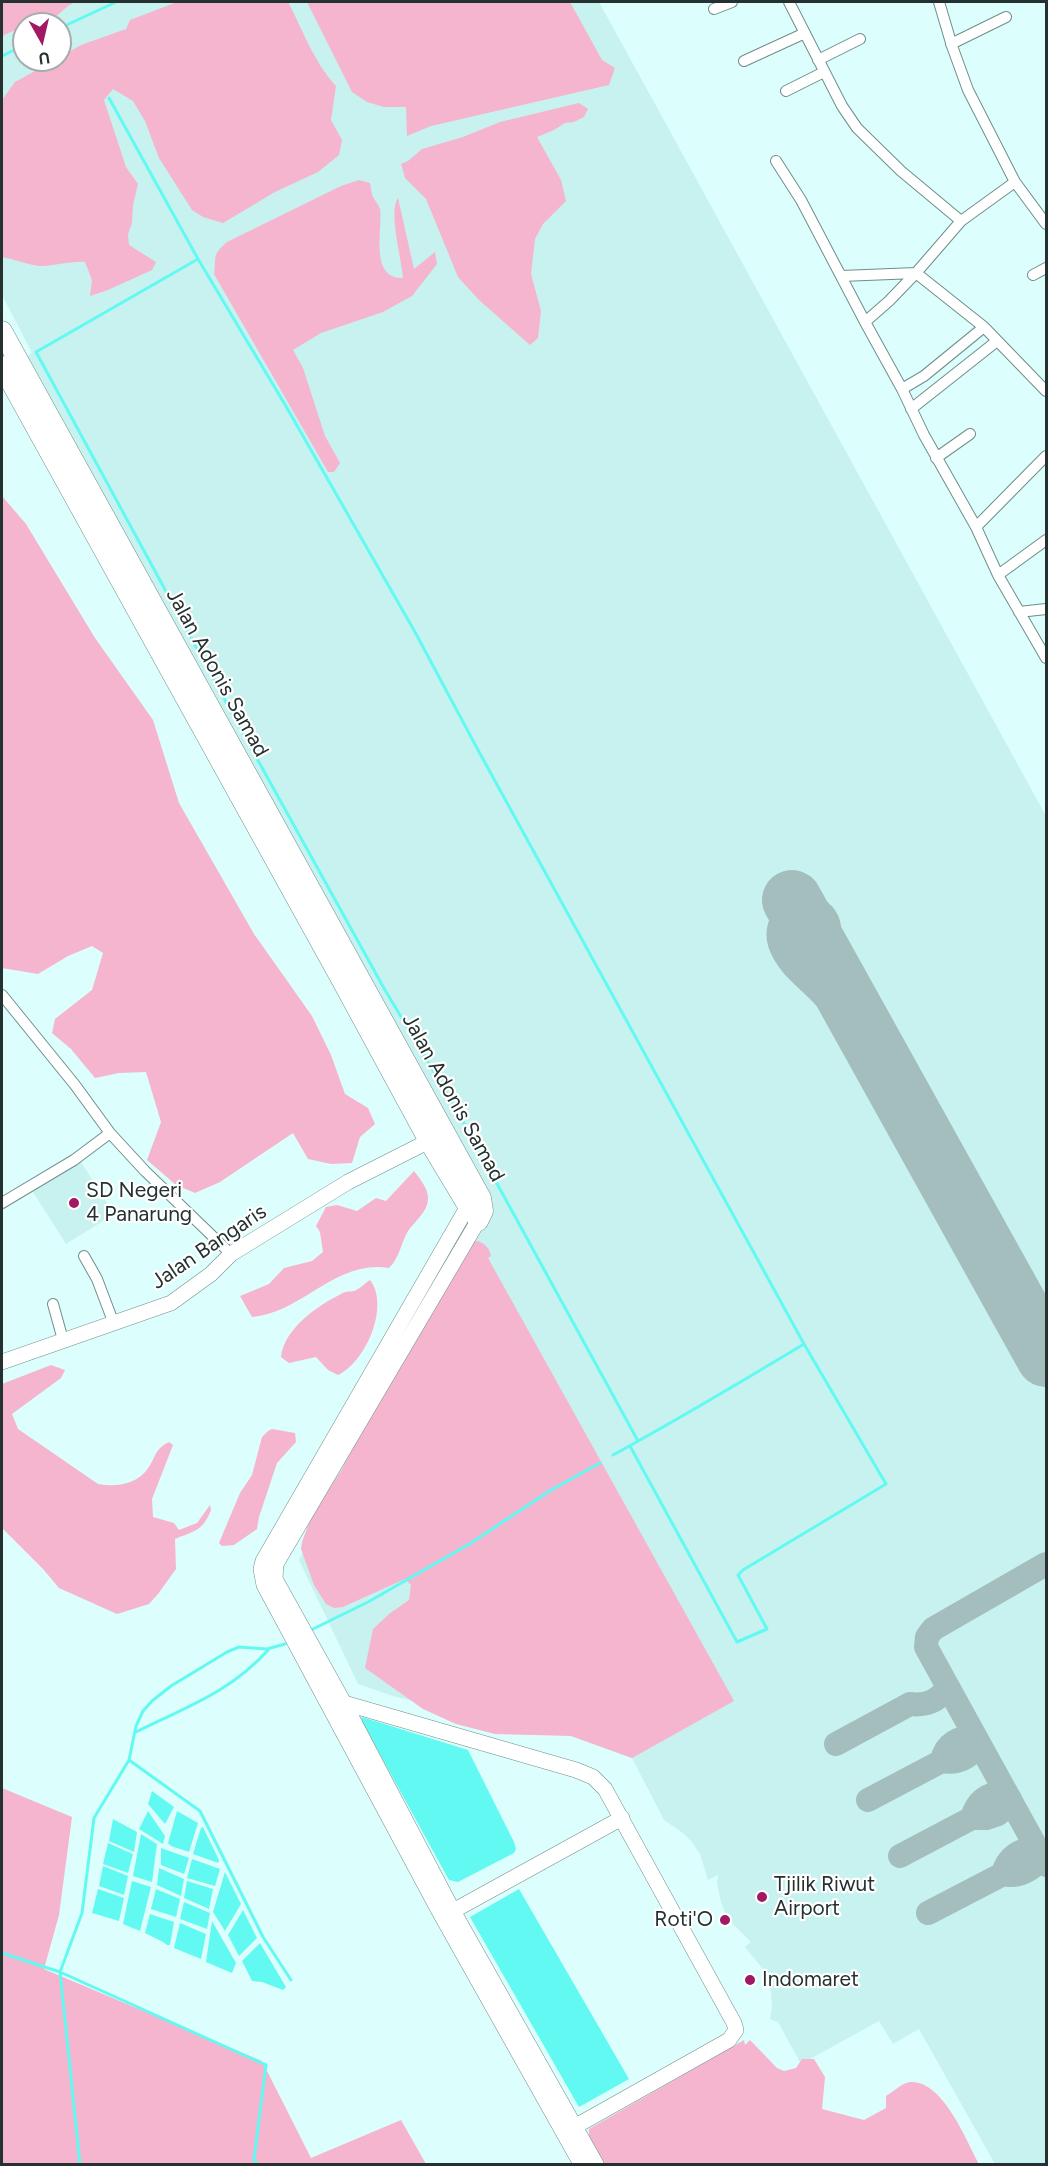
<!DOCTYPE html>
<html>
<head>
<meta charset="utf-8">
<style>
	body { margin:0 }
	#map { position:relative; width:1048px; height:2166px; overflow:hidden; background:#dcfefc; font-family:Figtree,sans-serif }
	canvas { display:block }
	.frame { position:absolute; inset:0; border:3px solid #243130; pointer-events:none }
	.north { position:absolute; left:12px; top:12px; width:60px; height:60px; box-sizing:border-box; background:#fff; border:2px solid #a7adac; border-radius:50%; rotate:172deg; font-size:16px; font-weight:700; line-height:24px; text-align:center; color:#243130 }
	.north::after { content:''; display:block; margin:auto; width:21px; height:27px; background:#a11863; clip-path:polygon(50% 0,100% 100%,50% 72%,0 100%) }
</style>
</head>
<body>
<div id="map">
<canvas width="1048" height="2166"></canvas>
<div class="frame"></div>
<div class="north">U</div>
</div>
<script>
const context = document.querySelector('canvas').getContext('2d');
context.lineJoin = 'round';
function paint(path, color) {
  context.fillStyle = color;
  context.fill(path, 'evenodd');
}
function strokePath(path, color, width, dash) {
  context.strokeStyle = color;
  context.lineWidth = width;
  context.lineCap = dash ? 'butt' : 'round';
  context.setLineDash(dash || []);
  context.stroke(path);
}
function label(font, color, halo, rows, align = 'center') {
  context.font = font + ' Figtree,sans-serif';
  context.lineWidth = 4.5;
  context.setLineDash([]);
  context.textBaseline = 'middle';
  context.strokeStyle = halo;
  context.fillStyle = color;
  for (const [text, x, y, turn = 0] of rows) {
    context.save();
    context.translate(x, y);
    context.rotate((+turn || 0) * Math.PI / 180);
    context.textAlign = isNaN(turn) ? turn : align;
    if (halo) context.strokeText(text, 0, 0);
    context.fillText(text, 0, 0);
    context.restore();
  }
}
paint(new Path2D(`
	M2 2H599L1046 816V2164H995L919 2029 893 2044 879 2021 801 2064 778 2022 770 2019 772 2008 771 1992 766 1973 745 1947 751 1942 728 1919 721 1902 717 1883 718 1875 708 1880 700 1854 692 1842 683 1833 664 1820 632 1758 571 1736 484 1719 393 1696 358 1684 299 1560 328 1506 322 1495 490 1202 23 360 32 353 2 295ZM24 24H60V60H24Z
	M81 1162 114 1214 66 1244 33 1192Z`), '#c7f2ef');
paint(new Path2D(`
	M2 2H76C66 5 61 14 52 19 44 25 34 24 24 24V30L13 31 2 36Z
	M177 2H288C303 30 313 61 336 86L331 120 342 140 339 155 318 172 275 192 223 223 203 217 192 210 159 158 145 121 133 101 113 89 104 100 126 167 138 184 133 205 132 223 128 234 129 245 156 262 152 270 108 290 90 296 92 280 85 262C70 261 56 266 41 266 28 265 14 259 2 257V100L15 82 55 60H60V57L81 45 126 29 130 20Z
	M307 2H570L602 60 615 68 609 85 431 126 407 136 406 107H384L367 102 352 92Z
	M579 103 588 109 584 117 574 122 565 123 554 130 537 137 561 180 566 201 543 224 535 239 531 274 541 311 538 338 530 345 479 300 458 277 426 199 405 178 401 164 408 161 422 149 463 137 500 122Z
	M359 180 370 183C371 188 371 193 373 197 375 201 379 205 380 209 383 229 369 279 403 278 402 260 388 211 398 198L414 269 435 252 437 264 412 296 383 312 321 333 293 350 303 368 325 436 340 463 334 472H328L214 274C217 256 211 256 227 242L341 186Z
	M2 496 26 524 95 638 153 720 179 803 254 934 312 1016 331 1055 345 1094 368 1108 375 1124 360 1137 352 1163 331 1164 308 1159 293 1133 220 1182 195 1193 176 1185 147 1160 161 1122 146 1072 119 1073 95 1078 71 1049 52 1033 55 1019 92 990 103 953 92 946 68 956 38 974 2 968Z
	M414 1171C420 1179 429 1189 428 1200 427 1212 415 1221 408 1231 401 1243 399 1259 389 1268 336 1259 302 1313 252 1317L240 1296 269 1284 284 1268 312 1261 323 1252 320 1232 316 1226 326 1207 337 1205 357 1211 376 1198 386 1201Z
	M478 1241C486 1244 489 1248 491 1256L488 1258 734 1701 632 1758 571 1736 495 1734 456 1724 423 1709 365 1668 373 1629 389 1614 409 1600 411 1585 405 1579 343 1607 334 1608 326 1604 314 1585 301 1549 302 1542 312 1514 341 1471 369 1414 473 1242Z
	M370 1280C390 1306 366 1362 338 1375L328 1370 316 1357 289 1363 281 1357C284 1329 317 1306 341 1294 345 1291 349 1292 354 1291 360 1289 365 1283 370 1280Z
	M51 1365 65 1370 61 1378 12 1414 18 1429 98 1484C114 1487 135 1485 146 1471 156 1459 153 1450 169 1442L173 1445 152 1499 153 1517 174 1523 179 1530 197 1523 210 1505 211 1510C203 1531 194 1531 175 1539L176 1569 158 1594 149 1604 117 1614 59 1588 43 1569 2 1528V1384Z
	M272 1429 295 1433 296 1442 277 1463 259 1517 257 1529 234 1545 222 1546 219 1543 240 1493 252 1475 262 1437 268 1431Z
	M2 1788 72 1817 59 1915 44 1969 262 2061 311 2158 401 2120 426 2164H2Z
	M744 2040 745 2045 750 2040 777 2068 784 2071 796 2068 802 2059H814L825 2077 822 2109 864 2120 886 2108V2096C893 2092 902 2083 910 2082 943 2080 966 2140 979 2164H604L589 2138V2129Z`), '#f6b5ce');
paint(new Path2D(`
	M362 1717 468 1750 514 1842 516 1849 514 1853 458 1882 449 1880 361 1720Z
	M152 1791 174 1807 165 1824 148 1804Z
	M148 1811 165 1836 163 1844 139 1829Z
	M177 1811 198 1823 189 1852 171 1846 168 1843Z
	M113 1819 137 1832 134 1852 109 1841Z
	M203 1827 219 1860 218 1863 193 1854 201 1828Z
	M141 1834 157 1844 152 1882 133 1876Z
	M108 1843 133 1854 128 1873 103 1864Z
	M161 1848 189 1858 184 1874 161 1865Z
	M192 1859 220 1869 215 1886 187 1878Z
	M103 1866 128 1876 124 1895 99 1886Z
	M159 1868 184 1879 181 1896 157 1885Z
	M225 1872 241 1904 225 1931 213 1912Z
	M132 1881 151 1887 140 1931 123 1924Z
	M187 1881 213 1889 209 1909 184 1898Z
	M98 1889 124 1898 119 1921 92 1913Z
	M156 1889 180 1899 176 1917 151 1909Z
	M519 1889 629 2079 579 2107 470 1917Z
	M184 1902 210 1913 207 1929 180 1919Z
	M243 1910 257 1938 239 1956 228 1935Z
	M150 1914 174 1922 170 1945H167L163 1942 145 1933Z
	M212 1921 236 1963 232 1973 206 1962Z
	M180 1923 206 1934 201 1959 174 1948Z
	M260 1943 286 1987 283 1990 262 1982 252 1981 242 1961Z`), '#63f9f3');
strokePath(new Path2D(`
	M60 28 116 2
	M2 56 24 45
	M109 98 198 259
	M630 1446 737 1642 767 1629 738 1575 743 1570 886 1484 804 1344
	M613 1455C677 1420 741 1382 804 1344L478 750 415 632 287 408 198 259 36 352 250 746 385 990 455 1107 638 1441
	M313 1629 368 1602 471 1543 551 1490 600 1463
	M136 1732C186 1707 231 1692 269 1649
	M129 1760 200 1811 263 1937 291 1980
	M2 1953 60 1972 266 2065 254 2159 257 2164
	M80 2164 60 1972 82 1913 94 1818 129 1760 136 1726 143 1711 152 1701 171 1686 227 1652 239 1647 267 1649 285 1644`), '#63f9f3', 3);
strokePath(new Path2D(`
	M820 951C825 945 829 938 829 930 830 911 804 898 790 911 780 919 776 932 780 944 787 964 804 976 818 990 837 1010 856 1030 876 1050
	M1046 1564 933 1629 927 1637 926 1647 1046 1865
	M836 1744 910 1704C927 1706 937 1701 948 1688
	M942 1761C945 1743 959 1737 975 1737
	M868 1800 942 1761C959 1764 969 1757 980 1745
	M972 1818C977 1800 988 1793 1006 1792
	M900 1856 972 1818H986L998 1814 1006 1807 1010 1799
	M1003 1874C1007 1857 1020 1849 1037 1848
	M928 1913 1003 1874C1019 1878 1033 1869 1042 1858`), '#a3bebc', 24);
strokePath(new Path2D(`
	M792 900 1046 1357`), '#a3bebc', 60);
const street = new Path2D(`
	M789 2 842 106 857 128 901 171 961 221
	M939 2 952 46 968 90 1015 182 1046 224
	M714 9 732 2
	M951 44 1006 17
	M818 60 860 39
	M744 61 805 33
	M786 91 824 72
	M776 161 801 200 865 322
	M1015 182 961 221 916 273 889 301 865 322 902 389 924 376 984 327 1046 391
	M1033 275 1046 268
	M841 276 916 273 984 327
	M902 389 924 435 976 527 998 575 1046 658
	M911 409 997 341
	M936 458 970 434
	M976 527 1046 456
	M998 575 1046 540
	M1019 612 1046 609
	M2 995 75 1085 110 1133 145 1171 231 1254
	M2 1203 74 1160 110 1133
	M84 1256 97 1279 114 1324
	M53 1304 63 1340`);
const secondary = new Path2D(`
	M2 1362 171 1303 211 1274 231 1254 348 1182 429 1141
	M338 1706 344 1703 576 1770 593 1777 605 1789 734 2023 736 2030 729 2040 567 2131
	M453 1911 622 1818
	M581 2164 439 1911 264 1585 261 1569 263 1561 468 1206 478 1221 276 1564 275 1579 344 1703 453 1911 596 2164`);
const highway = new Path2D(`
	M2 331 481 1198 483 1211 478 1221
	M2 366 341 979 429 1141 468 1206`);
strokePath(street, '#6f8e8c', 12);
strokePath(secondary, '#6f8e8c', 16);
strokePath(highway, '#6f8e8c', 21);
strokePath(street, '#fff', 10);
strokePath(secondary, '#fff', 15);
strokePath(highway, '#fff', 20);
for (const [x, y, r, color] of [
	[74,1203,6,"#a11863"],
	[762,1897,6,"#a11863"],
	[725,1920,6,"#a11863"],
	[750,1980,6,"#a11863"]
]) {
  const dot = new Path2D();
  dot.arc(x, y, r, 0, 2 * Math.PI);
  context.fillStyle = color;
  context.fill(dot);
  strokePath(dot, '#fff', 2);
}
label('21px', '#243130', '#fff', [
	["Jalan Adonis Samad",217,673,61],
	["Jalan Adonis Samad",453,1098,61],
	["Jalan Bangaris",209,1247,-34]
]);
label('21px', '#243130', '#fff', [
	["SD Negeri",86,1191],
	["4 Panarung",86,1215],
	["Tjilik Riwut",774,1885],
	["Airport",774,1909],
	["Roti'O",713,1920,"right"],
	["Indomaret",762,1980]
], 'left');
</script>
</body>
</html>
